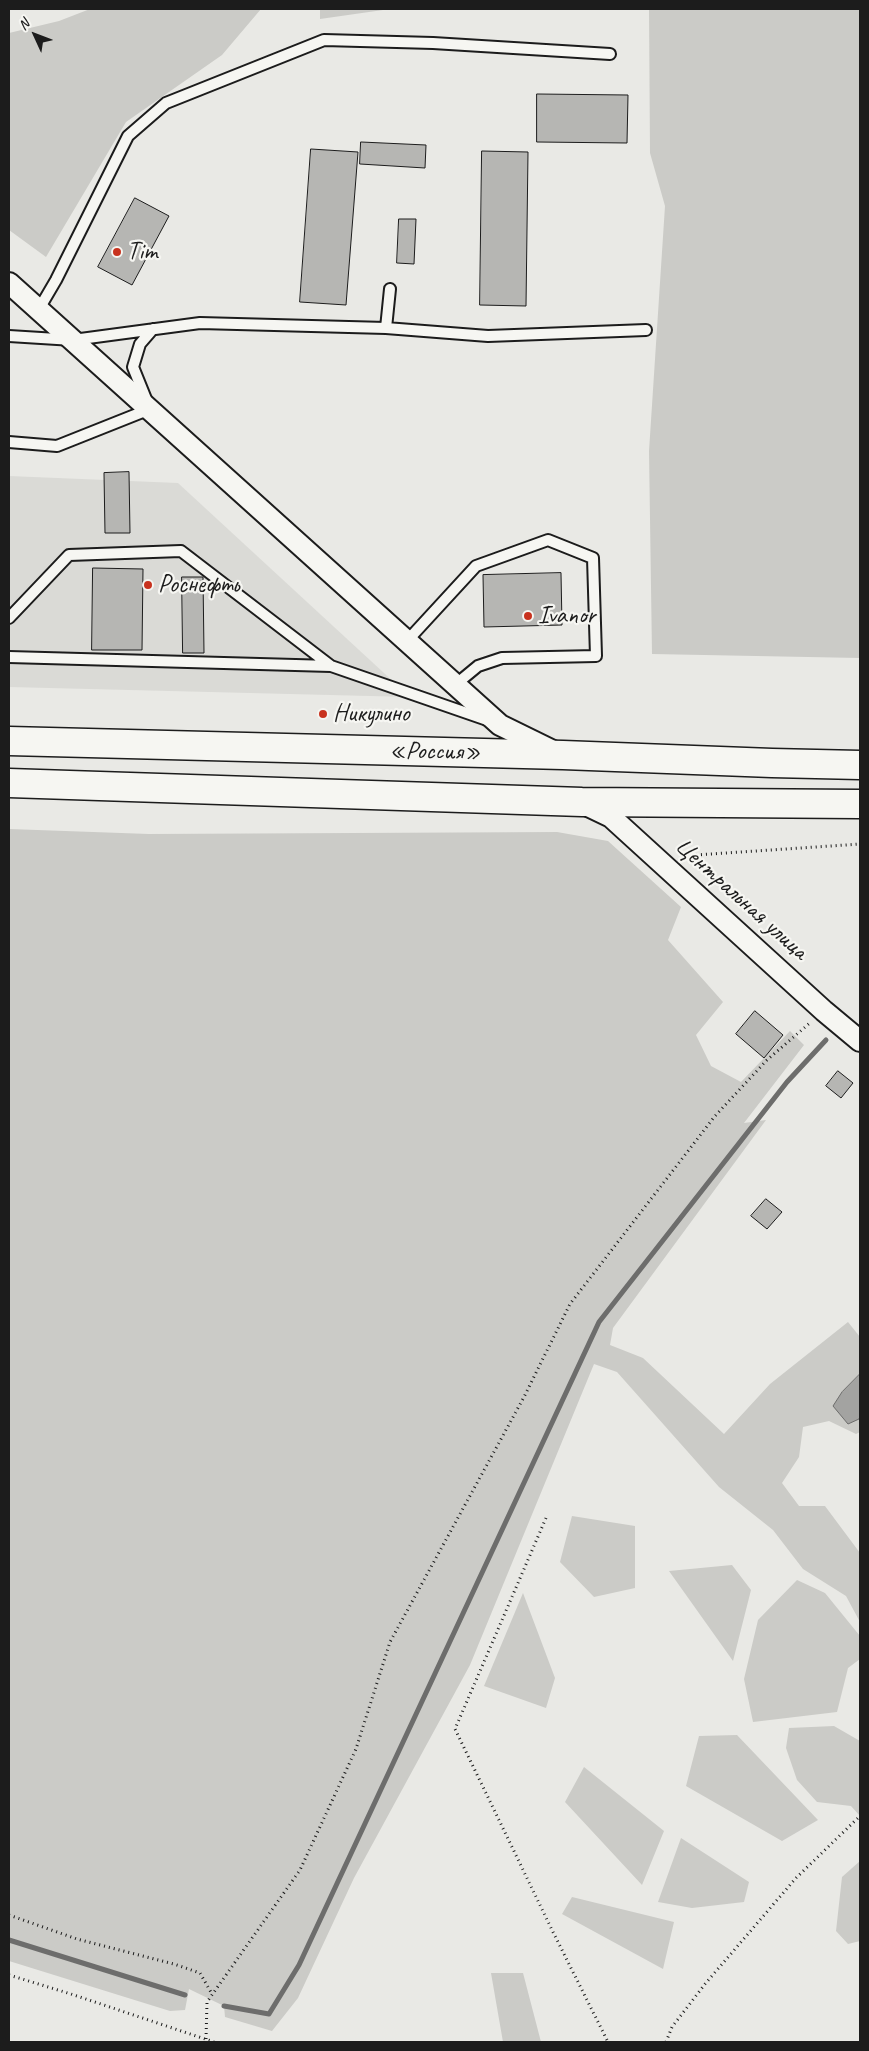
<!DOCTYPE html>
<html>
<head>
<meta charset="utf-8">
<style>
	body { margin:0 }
	#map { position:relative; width:869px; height:2051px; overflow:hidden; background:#e9e9e5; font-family:Caveat,sans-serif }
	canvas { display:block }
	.frame { position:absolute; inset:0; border:10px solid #1c1c1c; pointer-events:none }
	.north { position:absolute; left:10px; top:10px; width:50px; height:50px; -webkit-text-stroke:4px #f6f6f2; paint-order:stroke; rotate:313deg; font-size:14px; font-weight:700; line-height:20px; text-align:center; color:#1c1c1c }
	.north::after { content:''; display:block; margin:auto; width:18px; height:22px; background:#1c1c1c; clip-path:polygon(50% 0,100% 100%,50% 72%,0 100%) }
</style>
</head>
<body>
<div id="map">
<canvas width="869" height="2051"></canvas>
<div class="frame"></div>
<div class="north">N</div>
</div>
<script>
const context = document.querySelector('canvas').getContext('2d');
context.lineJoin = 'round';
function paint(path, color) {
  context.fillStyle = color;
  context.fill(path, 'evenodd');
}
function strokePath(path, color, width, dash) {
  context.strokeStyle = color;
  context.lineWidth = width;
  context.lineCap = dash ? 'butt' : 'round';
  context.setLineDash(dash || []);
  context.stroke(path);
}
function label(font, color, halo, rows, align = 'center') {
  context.font = font + ' Caveat,sans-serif';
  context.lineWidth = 4.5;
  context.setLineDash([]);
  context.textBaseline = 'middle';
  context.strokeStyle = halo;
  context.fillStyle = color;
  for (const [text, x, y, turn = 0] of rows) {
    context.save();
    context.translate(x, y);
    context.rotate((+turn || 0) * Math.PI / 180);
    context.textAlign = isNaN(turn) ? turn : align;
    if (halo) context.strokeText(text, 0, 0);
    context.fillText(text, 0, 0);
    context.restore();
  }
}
paint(new Path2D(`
	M9 476 178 483 410 697 9 687Z`), '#dadad6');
paint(new Path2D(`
	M90 9H261L222 55 126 122 46 257 9 230V33L59 21Z
	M320 9H390L320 19Z
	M649 9H860V658L652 654 649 451 665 206 650 153Z
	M9 829 149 834 557 832 608 841 681 907 668 940 723 1002 696 1035 711 1066 741 1082 790 1031 804 1045 744 1123 766 1120 613 1328 610 1345 643 1358 724 1434 770 1384 848 1322 860 1337V1374L842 1392 859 1419 860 1416V1432L856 1434 829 1421 803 1427 799 1457 782 1483 799 1506H825L860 1553V1622L846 1596 803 1569 773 1530 719 1487 617 1372 594 1364 470 1665 354 1878 298 1998 272 2031 225 2017 224 2006 189 1989 185 2010 170 2011 9 1961Z
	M572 1516 635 1526V1588L594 1597 560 1562Z
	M732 1565 751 1590 733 1661 669 1571Z
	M797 1580 825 1593 860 1636V1659L848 1668 837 1712 753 1722 744 1679 758 1620Z
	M523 1593 555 1678 546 1708 484 1686Z
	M834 1726 860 1741V1816L851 1806 817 1802 797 1780 786 1748 789 1728Z
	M737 1735 818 1820 782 1841 686 1786 699 1736Z
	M584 1767 664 1831 642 1885 565 1802Z
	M681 1838 749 1882 744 1902 692 1908 658 1902Z
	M860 1861V1941L848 1944 836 1931 842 1877Z
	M572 1897 674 1922 663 1969 562 1914Z
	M491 1973H523L541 2042H503Z`), '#cbcbc7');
const water = new Path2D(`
	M860 1374V1416L859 1419 848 1424 833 1406 842 1392Z`);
paint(water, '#a3a3a1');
strokePath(water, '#6d6d6c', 1);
strokePath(new Path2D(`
	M9 1940 185 1995
	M224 2006 269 2014 299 1965 599 1322 787 1082 826 1040`), '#6d6d6c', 5);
const building = new Path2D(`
	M537 94 628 95 627 143 537 142Z
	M361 142 426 145 425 168 360 164Z
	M311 149 358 152 346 305 300 302Z
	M482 151 528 152 526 306 480 305Z
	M135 198 169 216 132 285 98 267Z
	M399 219H416L414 264 397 263Z
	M129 472 130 533H105L104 473Z
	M93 568 143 569 142 650H92Z
	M561 573 562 625 484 627 483 575Z
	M182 577H203L204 653H183Z
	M755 1011 783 1035 764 1058 736 1034Z
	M838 1071 853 1083 841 1098 826 1086Z
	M766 1199 782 1212 767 1229 751 1216Z`);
paint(building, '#b6b6b3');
strokePath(building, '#1c1c1c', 1);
const lane = new Path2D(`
	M39 309 56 280 128 136 166 103 324 40 433 43 610 54
	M386 328 488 336 646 330
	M9 336 73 340 200 323 386 328 390 289
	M9 442 57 446 150 409 133 367 140 344 153 329
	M9 618 69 555 181 551 331 666 487 720
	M407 641 476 566 548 540 593 558 596 656 502 658 478 666 455 685
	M9 657 331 666`);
const street = new Path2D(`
	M9 283 500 725 553 751
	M586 805 611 817 824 1011 860 1041`);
const highway = new Path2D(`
	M9 741 563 755 772 763 860 765
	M9 783 582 802 860 804`);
strokePath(lane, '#1c1c1c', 14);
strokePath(street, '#1c1c1c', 24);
strokePath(highway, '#1c1c1c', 31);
strokePath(new Path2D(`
	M681 856 860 844
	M546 1518 455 1729 553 1932 608 2042
	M9 1915 77 1939 174 1964 200 1973 212 1994
	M9 1975 71 1994 214 2042
	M206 2039 207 2002 300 1870 356 1749 390 1642 524 1397 570 1304 715 1116 767 1060 811 1022
	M666 2042 672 2027 705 1984 796 1878 860 1816`), '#1c1c1c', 3, [1, 4]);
strokePath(lane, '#f6f6f2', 10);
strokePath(street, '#f6f6f2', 20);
strokePath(highway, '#f6f6f2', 28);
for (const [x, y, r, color] of [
	[117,252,5,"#c8321e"],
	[148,585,5,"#c8321e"],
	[528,616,5,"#c8321e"],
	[323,714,5,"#c8321e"]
]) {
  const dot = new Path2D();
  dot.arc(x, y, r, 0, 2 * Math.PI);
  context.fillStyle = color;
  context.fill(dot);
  strokePath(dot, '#f6f6f2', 2);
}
label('25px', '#1c1c1c', '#f6f6f2', [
	["Tim",127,252],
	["Роснефть",158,585],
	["Ivanor",538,616],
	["Никулино",333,714]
], 'left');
label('25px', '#1c1c1c', '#f6f6f2', [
	["«Россия»",435,752,1],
	["Центральная улица",741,899,42]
]);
</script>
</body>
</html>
